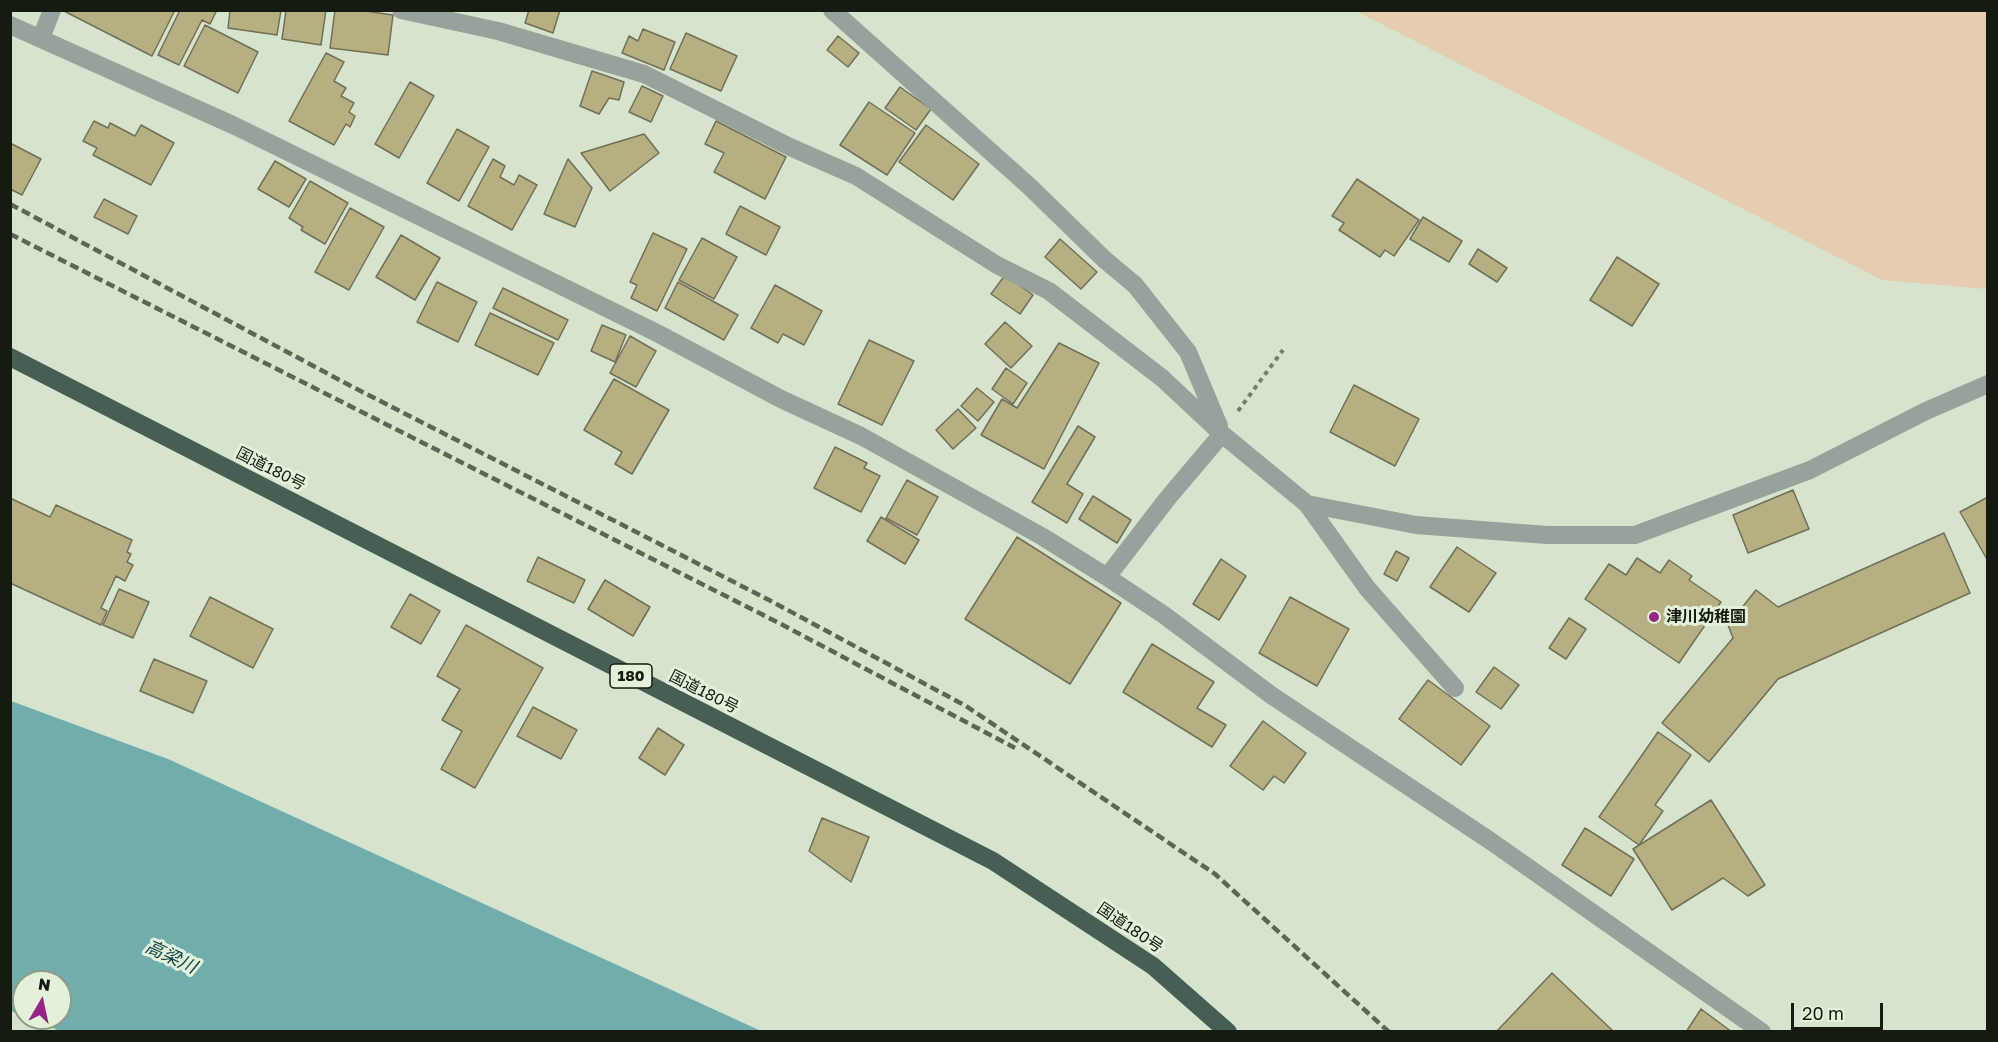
<!DOCTYPE html>
<html>
<head>
<meta charset="utf-8">
<style>
	body { margin:0 }
	#map { position:relative; width:1998px; height:1042px; overflow:hidden; background:#d6e4cd; font-family:"Golos Text",sans-serif }
	canvas { display:block }
	.frame { position:absolute; inset:0; border:12px solid #161b12; pointer-events:none }
	.north { position:absolute; left:12px; top:970px; width:60px; height:60px; box-sizing:border-box; background:#e3f1da; border:2px solid #919b8a; border-radius:50%; rotate:9deg; font-size:16px; font-weight:700; line-height:24px; text-align:center; color:#161b12 }
	.north::after { content:''; display:block; margin:auto; width:21px; height:27px; background:#962584; clip-path:polygon(50% 0,100% 100%,50% 72%,0 100%) }
	.scale { position:absolute; left:1791px; top:1003px; width:92px; height:27px; box-sizing:border-box; border:3px solid #161b12; border-top:0; padding-left:8px; font-size:18px; line-height:21px; white-space:nowrap; color:#161b12; -webkit-text-stroke:4px #e3f1da; paint-order:stroke }
</style>
</head>
<body>
<div id="map">
<canvas width="1998" height="1042"></canvas>
<div class="frame"></div>
<div class="north">N</div>
<div class="scale">20 m</div>
</div>
<script>
const context = document.querySelector('canvas').getContext('2d');
context.lineJoin = 'round';
function paint(path, color) {
  context.fillStyle = color;
  context.fill(path, 'evenodd');
}
function strokePath(path, color, width, dash) {
  context.strokeStyle = color;
  context.lineWidth = width;
  context.lineCap = dash ? 'butt' : 'round';
  context.setLineDash(dash || []);
  context.stroke(path);
}
function label(font, color, halo, rows, align = 'center') {
  context.font = font + ' "Golos Text","Noto Sans JP",sans-serif';
  context.lineWidth = 6;
  context.setLineDash([]);
  context.textBaseline = 'middle';
  context.strokeStyle = halo;
  context.fillStyle = color;
  for (const [text, x, y, turn = 0] of rows) {
    context.save();
    context.translate(x, y);
    context.rotate((+turn || 0) * Math.PI / 180);
    context.textAlign = isNaN(turn) ? turn : align;
    if (halo) context.strokeText(text, 0, 0);
    context.fillText(text, 0, 0);
    context.restore();
  }
}
paint(new Path2D(`
	M1356 11H1987V289L1882 280Z`), '#e6ccb1');
paint(new Path2D(`
	M11 701 168 759 761 1031H60L27 1018H60V982H24V1017L11 1011Z`), '#71adad');
const building = new Path2D(`
	M62 10H175L152 56Z
	M180 10H217L210 24 202 20 179 65 158 55Z
	M230 10H281L277 35 228 28Z
	M286 10H326L321 45 282 39Z
	M335 10H359L393 15 388 55 330 48Z
	M529 10H560L553 33 525 23Z
	M205 25 258 52 238 93 184 66Z
	M643 29 675 42 664 70 622 53 629 36 638 41Z
	M686 33 737 56 721 91 670 69Z
	M838 36 859 53 848 67 827 50Z
	M326 53 344 62 334 81 346 88 341 96 354 103 349 112 355 116 350 127 346 124 334 145 289 121Z
	M592 71 624 82 619 100 609 98 599 114 580 106Z
	M410 82 434 96 399 158 375 144Z
	M642 86 663 96 651 122 629 112Z
	M900 87 931 109 916 130 885 108Z
	M869 102 915 133 887 175 840 145Z
	M94 121 108 128 110 123 135 136 141 125 174 143 151 185 93 155 97 148 83 141Z
	M716 121 786 157 765 199 714 172 724 153 705 144Z
	M926 125 979 164 953 200 899 162Z
	M457 129 489 147 459 201 427 183Z
	M644 134 659 153 610 191 581 153Z
	M10 143 41 159 22 195 10 189Z
	M493 159 505 166 500 177 514 185 519 175 537 185 512 230 468 206Z
	M568 159 592 188 575 227 544 214Z
	M275 161 306 179 289 207 258 189Z
	M1357 179 1419 220 1394 256 1385 250 1380 257 1339 230 1344 223 1332 216Z
	M310 181 348 203 325 244 301 230 303 227 289 218Z
	M104 199 137 216 128 234 94 217Z
	M740 206 780 227 766 255 726 234Z
	M350 208 384 227 349 290 315 272Z
	M1423 217 1462 241 1449 262 1410 239Z
	M653 233 687 249 657 311 631 298 637 285 630 282Z
	M401 235 440 258 415 300 376 277Z
	M702 238 737 257 714 299 679 280Z
	M1060 239 1097 272 1081 289 1045 257Z
	M1478 249 1507 268 1497 282 1469 264Z
	M1617 257 1659 284 1632 326 1590 300Z
	M1005 275 1033 295 1020 314 991 294Z
	M437 282 477 302 458 342 417 322Z
	M678 282 738 315 724 340 665 308Z
	M775 285 822 311 804 345 783 334 778 343 751 328Z
	M503 288 568 320 558 340 493 308Z
	M490 313 554 343 538 375 475 345Z
	M1005 322 1032 346 1011 368 985 344Z
	M602 325 626 335 615 362 591 351Z
	M630 336 656 351 636 387 610 373Z
	M869 340 914 361 882 425 838 404Z
	M1059 343 1099 363 1044 469 981 435 1002 399 1017 408Z
	M1006 368 1027 383 1013 404 992 389Z
	M614 379 669 410 632 474 615 464 622 452 584 430Z
	M1354 385 1419 419 1395 466 1330 432Z
	M977 388 994 402 978 421 961 406Z
	M958 409 976 428 953 449 936 430Z
	M1078 426 1095 437 1067 484 1083 494 1067 523 1032 502Z
	M835 447 867 463 864 468 880 476 861 512 814 488Z
	M907 480 938 497 917 535 886 518Z
	M1793 490 1809 529 1748 553 1733 515Z
	M1093 496 1131 520 1117 543 1079 519Z
	M1988 497V561L1960 512Z
	M10 498 50 517 56 505 132 540 127 552 131 554 127 562 133 565 125 581 116 576 101 608 107 611 101 625 10 583Z
	M881 517 919 540 905 564 867 541Z
	M1944 533 1970 593 1778 679 1709 762 1662 723 1733 638 1728 625 1756 590 1778 607Z
	M1017 537 1121 603 1070 684 965 619Z
	M1457 547 1496 573 1469 612 1430 587Z
	M1396 551 1409 558 1397 581 1384 574Z
	M538 557 585 580 574 603 527 581Z
	M1637 558 1660 573 1669 560 1692 576 1689 580 1721 602 1679 663 1585 599 1609 564 1626 575Z
	M1221 559 1246 576 1219 620 1193 604Z
	M605 580 650 607 633 636 588 609Z
	M119 589 149 602 133 638 103 625Z
	M410 594 440 611 421 644 391 627Z
	M210 597 273 629 253 668 190 636Z
	M1290 597 1349 629 1317 686 1259 653Z
	M1569 618 1586 629 1566 659 1549 648Z
	M466 625 543 668 475 788 441 769 462 731 442 720 460 689 437 676Z
	M1152 644 1214 682 1197 708 1226 725 1212 747 1123 692Z
	M154 659 207 681 193 713 140 691Z
	M1494 667 1519 685 1501 709 1476 692Z
	M1428 680 1490 726 1461 765 1399 719Z
	M533 707 577 730 561 759 517 736Z
	M1263 721 1306 753 1284 783 1274 776 1263 790 1230 766Z
	M658 728 684 745 665 775 639 758Z
	M1658 732 1691 755 1655 805 1663 811 1639 845 1599 817Z
	M1711 800 1765 885 1748 896 1723 878 1672 910 1633 849Z
	M822 818 869 837 851 882 809 851Z
	M1585 828 1634 859 1611 896 1562 865Z
	M1552 973 1614 1032H1496Z
	M1701 1009 1732 1032H1686Z`);
paint(building, '#b5af82');
strokePath(building, '#726f58', 1.5);
strokePath(new Path2D(`
	M1238 411 1283 350`), '#757e6e', 4, [4.5, 4.5]);
strokePath(new Path2D(`
	M401 10 498 31 644 74 790 147 856 176 997 265 1049 291 1162 378 1222 434 1307 504 1416 525 1547 535H1635L1810 470 1926 411 1988 384
	M832 10 1029 186 1105 260 1135 285 1188 352 1219 426
	M10 25 235 126 657 333 781 399 861 436 1043 537 1107 577 1164 615 1271 695 1492 842 1762 1032
	M41 38 52 10
	M1307 504 1367 588 1455 688
	M1107 577 1167 499 1222 434`), '#97a29d', 18);
strokePath(new Path2D(`
	M10 357 993 861 1153 966 1228 1032`), '#465e53', 18);
strokePath(new Path2D(`
	M10 204 349 385 769 600 966 706 1215 874 1389 1032
	M10 234 777 622 1015 748`), '#5d6557', 4.5, [9, 4.5]);
for (const [x, y, r, color] of [
	[1654,617,6,"#962584"]
]) {
  const dot = new Path2D();
  dot.arc(x, y, r, 0, 2 * Math.PI);
  context.fillStyle = color;
  context.fill(dot);
  strokePath(dot, '#e3f1da', 2);
}
for (const [x, y, w] of [
	[631,676,42]
]) {
  const box = new Path2D();
  box.roundRect(x - w / 2, y - 12, w, 24, 4.5);
  context.fillStyle = '#e3f1da';
  context.fill(box);
  strokePath(box, '#161b12', 1.5);
}
label('bold 15px', '#161b12', null, [
	["180",631,676]
]);
label('16px', '#161b12', '#e3f1da', [
	["国道180号",271,469,27],
	["国道180号",704,692,27],
	["国道180号",1130,928,34]
]);
label('bold 16px', '#161b12', '#e3f1da', [
	["津川幼稚園",1666,617]
], 'left');
label('italic 18px', '#0a4343', '#e3f1da', [
	["高梁川",171,957,25]
]);
</script>
</body>
</html>
